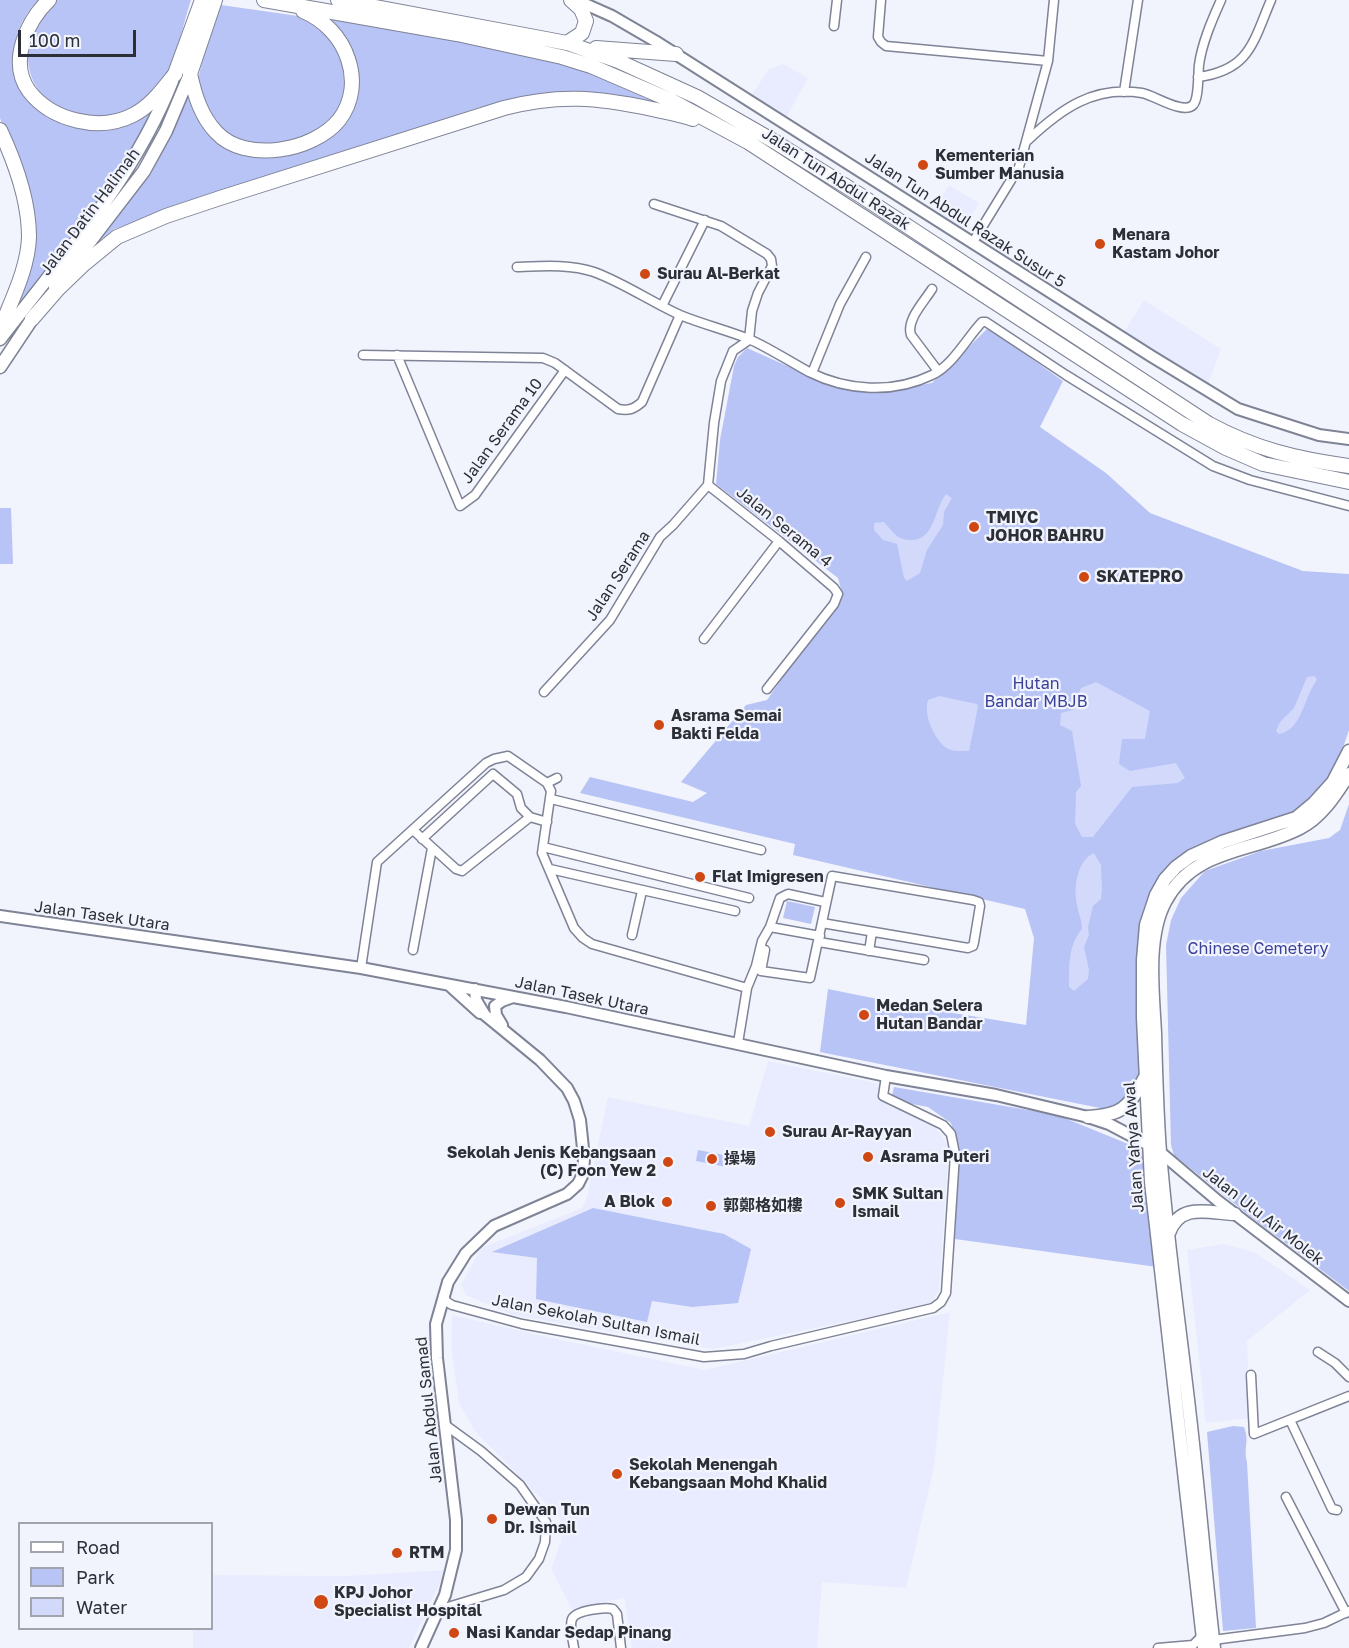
<!DOCTYPE html>
<html>
<head>
<meta charset="utf-8">
<style>
	body { margin:0 }
	#map { position:relative; width:1349px; height:1648px; overflow:hidden; background:#f2f4fd; font-family:"Golos Text",sans-serif }
	canvas { display:block }
	.legend { position:absolute; left:18px; top:1522px; width:195px; height:108px; box-sizing:border-box; background:#f2f4fd; border:2px solid #a3a5ae; margin:0; padding:8px 10px; list-style:none; font-size:18px; color:#2d2f37 }
	.legend li { display:flex; align-items:center; gap:12px; height:30px }
	.legend b { width:30px; border:2px solid #a3a5ae }
	.scale { position:absolute; left:18px; top:30px; width:118px; height:27px; box-sizing:border-box; border:3px solid #2d2f37; border-top:0; padding-left:8px; font-size:18px; line-height:21px; white-space:nowrap; color:#2d2f37; -webkit-text-stroke:4px #f2f4fd; paint-order:stroke }
</style>
</head>
<body>
<div id="map">
<canvas width="1349" height="1648"></canvas>
<ul class="legend">
<li><b style="height:8px;background:#fff"></b>Road</li>
<li><b style="height:16px;background:#b8c3f6"></b>Park</li>
<li><b style="height:16px;background:#d2d9fa"></b>Water</li>
</ul>
<div class="scale">100 m</div>
</div>
<script>
const context = document.querySelector('canvas').getContext('2d');
context.lineJoin = 'round';
function paint(path, color) {
  context.fillStyle = color;
  context.fill(path, 'evenodd');
}
function strokePath(path, color, width, dash) {
  context.strokeStyle = color;
  context.lineWidth = width;
  context.lineCap = dash ? 'butt' : 'round';
  context.setLineDash(dash || []);
  context.stroke(path);
}
function label(font, color, halo, rows, align = 'center') {
  context.font = font + ' "Golos Text","Noto Sans SC",sans-serif';
  context.lineWidth = 4.5;
  context.setLineDash([]);
  context.textBaseline = 'middle';
  context.strokeStyle = halo;
  context.fillStyle = color;
  for (const [text, x, y, turn = 0] of rows) {
    context.save();
    context.translate(x, y);
    context.rotate((+turn || 0) * Math.PI / 180);
    context.textAlign = isNaN(turn) ? turn : align;
    if (halo) context.strokeText(text, 0, 0);
    context.fillText(text, 0, 0);
    context.restore();
  }
}
paint(new Path2D(`
	M783 64 808 78 786 118 751 96 769 69Z
	M949 185 979 203 963 231 933 211Z
	M1144 300 1221 349 1208 384 1124 332Z
	M768 1061 890 1086 886 1103 934 1125 949 1147 939 1291 931 1302 918 1307 713 1349 513 1315 466 1295 461 1285 481 1248 582 1208 587 1197 608 1097 749 1126Z
	M1223 1244 1254 1252 1310 1290 1247 1341 1250 1418 1206 1423 1187 1250Z
	M950 1312 934 1467 906 1588 822 1582 817 1648H632L624 1598 572 1609 551 1569 561 1541 560 1518 475 1431 459 1403 451 1347 452 1315 547 1337 705 1370Z
	M446 1570 409 1648H193V1629L212 1628V1575L345 1576Z`), '#e8ecfe');
paint(new Path2D(`
	M0 0H39C24 13 13 37 14 57 15 66 19 77 21 86L82 127 157 100 143 136 96 205 9 315 30 245 23 181 0 118Z
	M55 0H191C184 21 177 55 167 74 164 80 157 86 153 91 149 96 145 102 140 105 84 144 2 94 36 25 41 16 49 8 55 0Z
	M221 5 298 16 321 27 335 41 348 79 342 103 331 122 291 144H239L212 123 197 84 204 53Z
	M320 14 581 65 686 110 568 97 480 107 114 229 90 248 151 174 169 138 188 89 236 151 254 156 266 157 332 133 356 83Z
	M988 328 1063 381 1040 427 1106 473 1150 513 1303 571 1349 574V730L1332 780 1304 809 1216 840 1157 885 1145 908 1138 975 1140 1073 1134 1096 1110 1110 820 1052 828 989 917 1007 1026 1025 1034 938 1025 909 793 855 795 844 580 793 590 777 693 802 707 793 681 782 746 705 767 700 842 593 838 578 716 484 720 440 734 366 738 357 747 348 803 373 855 392 893 390 932 383Z
	M0 508H11L13 564H0Z
	M1349 804V1291L1251 1217 1174 1155 1171 1145 1166 945 1171 920 1181 898 1205 871 1261 851 1329 838 1340 830Z
	M787 901 815 907 811 924 783 918Z
	M894 1087 1057 1115 1138 1148 1146 1156 1157 1267 955 1239 958 1153 951 1123 928 1107 891 1100Z
	M698 1150 729 1156 727 1167 696 1161Z
	M593 1208 724 1234 751 1249 738 1303 692 1307 652 1301 647 1322 536 1299 537 1258 492 1252Z
	M1233 1426 1244 1427C1250 1442 1243 1447 1247 1462L1256 1628 1223 1631 1207 1432Z`), '#b8c3f6');
paint(new Path2D(`
	M946 494 952 498 944 512 943 525 927 550 920 573 907 581 904 578 897 544 883 540 874 530V523L884 522C893 532 897 540 911 540 935 540 934 509 946 494Z
	M1314 676 1317 679C1315 684 1312 687 1310 692 1303 707 1298 731 1279 734L1276 731 1280 722 1294 708 1307 677Z
	M1096 682 1150 711 1145 739H1122L1119 764 1130 771 1176 763 1185 778 1178 783 1132 787 1093 837H1082L1075 824 1076 792 1081 786 1072 731 1060 725 1061 713 1073 710 1081 688Z
	M939 696 977 704 978 707 969 751C961 751 952 752 945 747 934 738 923 714 928 700Z
	M1094 853 1101 865 1102 889 1101 899 1093 906 1088 927 1089 935 1084 947 1089 970 1088 979 1074 991 1069 987C1069 966 1068 945 1082 929 1082 920 1078 913 1077 905 1073 889 1077 860 1094 853Z`), '#d2d9fa');
const minor = new Path2D(`
	M881 0 878 37 881 42 886 46 1048 61
	M834 26 837 0
	M1198 77C1250 70 1253 42 1271 0
	M1124 92 1138 0
	M1028 140C1061 109 1094 85 1142 93 1154 95 1183 115 1193 105 1199 99 1198 74 1199 65 1202 43 1212 20 1221 0
	M973 242 1019 167 1048 61 1054 0
	M517 267C543 266 570 264 594 272 624 283 651 302 680 315 702 324 726 330 749 339 769 348 789 361 809 372 847 391 893 394 932 375 953 365 966 339 982 322H986L1066 375 1213 466 1250 480 1349 506
	M932 289C924 302 906 320 911 335L938 371
	M662 306 705 220
	M363 355 543 358 555 363 618 409C629 411 634 409 642 402L680 315
	M397 355 460 506 475 495 565 370
	M812 373 840 304 866 257
	M708 485 779 541 834 588 838 594 834 604 767 689
	M704 639 779 541
	M544 692 610 620 660 537 673 525 708 485 714 423 721 381 733 351 749 340 752 311 758 293 772 266 771 259 767 254 721 226 654 204
	M547 783 557 778
	M551 799 761 850
	M413 830 456 869 462 871 530 817 547 822
	M422 839 493 774 517 794 521 808 530 817
	M543 847 749 898
	M550 869 735 911
	M770 927 820 936
	M632 935 642 891
	M819 942 924 960
	M760 949 765 950 761 971 810 978 832 876 973 900 979 902 980 906 974 942 973 946 968 948 822 923
	M413 950 432 848
	M869 951 872 932
	M361 968 377 862 486 763 494 759 508 756 547 783 551 791 542 853 574 928 583 938 592 944 747 988
	M738 1043 747 988 756 966 762 941 770 927 780 898 788 894 825 902
	M443 1296 447 1302 452 1305 522 1324 704 1357 744 1354 771 1346 933 1308 941 1302 946 1293 955 1154 951 1134 943 1125 883 1096 886 1076
	M1318 1352 1335 1363 1349 1377
	M1251 1375 1254 1434 1349 1396
	M1290 1420 1332 1509 1337 1510
	M1286 1497 1346 1613
	M438 1610 504 1590 526 1577 539 1559 545 1542 546 1522 520 1485 481 1451 444 1424
	M1213 1640 1305 1628 1324 1623 1349 1611
	M574 1648C573 1640 569 1627 572 1619 576 1610 605 1607 613 1609L617 1614 621 1648
	M1158 1648 1193 1645 1203 1635`);
const tertiary = new Path2D(`
	M576 0 612 16 655 41 1151 356 1238 409 1319 435 1349 439
	M0 916 361 968 566 1007 886 1076 996 1095 1088 1117 1109 1124 1149 1145 1160 1152 1218 1201 1349 1301
	M449 985 480 1013
	M502 1025 496 1015 495 1006 502 1001 513 997
	M421 1648 445 1595 456 1550V1520L437 1358 436 1324 448 1282 466 1253 494 1226 567 1194 578 1184 583 1174 584 1158 580 1120 574 1101 567 1088 540 1060 485 1015 476 1000 475 989`);
const secondary = new Path2D(`
	M55 287 144 171 166 131 190 74
	M0 339C63 257 134 178 172 81
	M0 367 36 313
	M1088 1117C1124 1115 1128 1107 1145 1077
	M1169 1233C1180 1202 1209 1213 1235 1214
	M1204 1648 1151 1182 1143 1018V960L1146 925 1156 895 1165 879 1176 867 1191 856 1222 842 1296 818 1314 803 1333 782 1349 751
	M1214 1648C1205 1571 1199 1494 1190 1417 1180 1329 1167 1240 1160 1152 1157 1112 1156 1073 1155 1033 1153 993 1146 938 1165 902 1194 847 1252 853 1300 828 1322 817 1336 794 1349 774`);
const primary = new Path2D(`
	M175 74 202 0
	M190 74 215 0`);
const trunk = new Path2D(`
	M49 0C27 21 8 62 29 91 52 121 100 132 133 115 151 106 163 89 175 74
	M264 0 457 34 562 57 591 66 670 100 748 142 1182 424 1226 448 1263 464 1349 482
	M338 0 567 43 618 61 697 97 777 143 860 195 1209 424C1255 449 1297 459 1349 466
	M567 43 582 33 586 21 581 9 571 0
	M596 48 676 54
	M190 74C195 96 201 116 216 132 245 164 314 151 339 120 353 102 355 79 348 59 341 37 324 20 303 11
	M0 130C15 162 29 201 29 237 28 269 11 301 0 330
	M32 319 58 289 84 264 117 237 166 216 220 198 504 108C558 94 597 97 652 109 666 112 680 114 693 119`);
strokePath(minor, '#7e8396', 11);
strokePath(tertiary, '#7e8396', 14);
strokePath(secondary, '#7e8396', 15);
strokePath(primary, '#7e8396', 16);
strokePath(trunk, '#7e8396', 16);
strokePath(minor, '#fff', 8);
strokePath(tertiary, '#fff', 10);
strokePath(secondary, '#fff', 12);
strokePath(primary, '#fff', 14);
strokePath(trunk, '#fff', 14);
for (const [x, y, r, color] of [
	[923,165,6,"#cf4813"],
	[1100,244,6,"#cf4813"],
	[645,274,6,"#cf4813"],
	[974,527,6,"#cf4813"],
	[1084,577,6,"#cf4813"],
	[659,725,6,"#cf4813"],
	[700,877,6,"#cf4813"],
	[864,1015,6,"#cf4813"],
	[770,1132,6,"#cf4813"],
	[868,1157,6,"#cf4813"],
	[712,1159,6,"#cf4813"],
	[668,1162,6,"#cf4813"],
	[667,1202,6,"#cf4813"],
	[840,1203,6,"#cf4813"],
	[711,1206,6,"#cf4813"],
	[617,1474,6,"#cf4813"],
	[492,1519,6,"#cf4813"],
	[397,1553,6,"#cf4813"],
	[321,1602,8,"#cf4813"],
	[454,1633,6,"#cf4813"]
]) {
  const dot = new Path2D();
  dot.arc(x, y, r, 0, 2 * Math.PI);
  context.fillStyle = color;
  context.fill(dot);
  strokePath(dot, '#f2f4fd', 2);
}
label('bold 16px', '#2d2f37', '#f2f4fd', [
	["Kementerian",935,156],
	["Sumber Manusia",935,174],
	["Menara",1112,235],
	["Kastam Johor",1112,253],
	["Surau Al-Berkat",657,274],
	["TMIYC",986,518],
	["JOHOR BAHRU",986,536],
	["SKATEPRO",1096,577],
	["Asrama Semai",671,716],
	["Bakti Felda",671,734],
	["Flat Imigresen",712,877],
	["Medan Selera",876,1006],
	["Hutan Bandar",876,1024],
	["Surau Ar-Rayyan",782,1132],
	["Sekolah Jenis Kebangsaan",656,1153,"right"],
	["(C) Foon Yew 2",656,1171,"right"],
	["Asrama Puteri",880,1157],
	["操場",724,1159],
	["SMK Sultan",852,1194],
	["Ismail",852,1212],
	["A Blok",655,1202,"right"],
	["郭鄭格如樓",723,1206],
	["Sekolah Menengah",629,1465],
	["Kebangsaan Mohd Khalid",629,1483],
	["Dewan Tun",504,1510],
	["Dr. Ismail",504,1528],
	["RTM",409,1553],
	["KPJ Johor",334,1593],
	["Specialist Hospital",334,1611],
	["Nasi Kandar Sedap Pinang",466,1633]
], 'left');
label('16px', '#2d2f37', '#f2f4fd', [
	["Jalan Tun Abdul Razak",836,179,33],
	["Jalan Datin Halimah",90,212,-53],
	["Jalan Tun Abdul Razak Susur 5",965,220,33],
	["Jalan Serama 10",502,431,-54],
	["Jalan Serama 4",784,527,39],
	["Jalan Serama",618,576,-57],
	["Jalan Tasek Utara",102,916,8],
	["Jalan Tasek Utara",582,996,12],
	["Jalan Yahya Awal",1134,1147,-94],
	["Jalan Ulu Air Molek",1263,1216,38],
	["Jalan Sekolah Sultan Ismail",596,1320,11],
	["Jalan Abdul Samad",429,1410,-96]
]);
label('16px', '#3b4099', '#f2f4fd', [
	["Hutan",1036,684],
	["Bandar MBJB",1036,702],
	["Chinese Cemetery",1258,949]
]);
</script>
</body>
</html>
